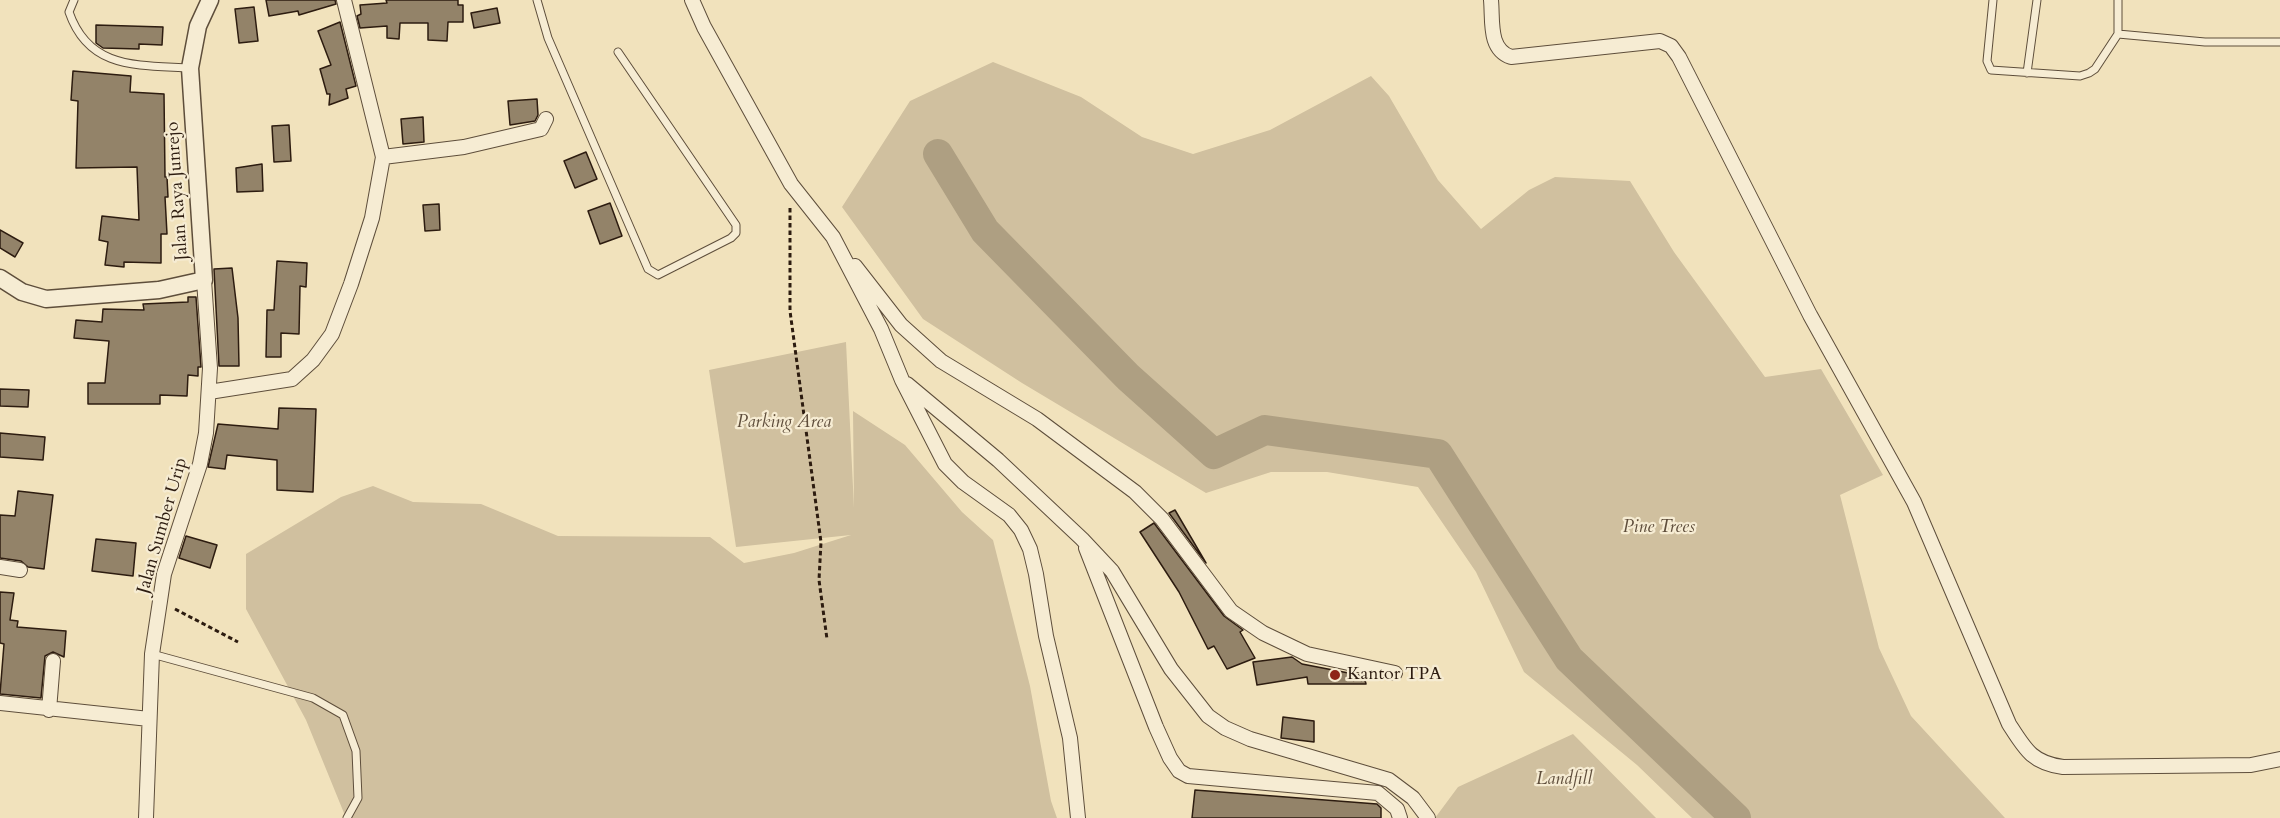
<!DOCTYPE html>
<html>
<head>
<meta charset="utf-8">
<style>
	body { margin:0 }
	canvas { display:block; background:#f1e2bc }
</style>
</head>
<body>
<canvas width="2280" height="818"></canvas>
<script>
const context = document.querySelector('canvas').getContext('2d');
context.lineJoin = 'round';
function paint(path, color) {
  context.fillStyle = color;
  context.fill(path, 'evenodd');
}
function strokePath(path, color, width, dash) {
  context.strokeStyle = color;
  context.lineWidth = width;
  context.lineCap = dash ? 'butt' : 'round';
  context.setLineDash(dash || []);
  context.stroke(path);
}
function label(font, color, halo, rows, align = 'center') {
  context.font = font + ' Cardo,serif';
  context.lineWidth = 4.5;
  context.setLineDash([]);
  context.textBaseline = 'middle';
  context.strokeStyle = halo;
  context.fillStyle = color;
  for (const [text, x, y, turn = 0] of rows) {
    context.save();
    context.translate(x, y);
    context.rotate((+turn || 0) * Math.PI / 180);
    context.textAlign = isNaN(turn) ? turn : align;
    if (halo) context.strokeText(text, 0, 0);
    context.fillText(text, 0, 0);
    context.restore();
  }
}
paint(new Path2D(`
	M993 62 1081 97 1142 137 1193 154 1270 130 1371 76 1389 96 1438 180 1481 229 1529 190 1555 177 1630 181 1674 252 1765 377 1821 369 1883 475 1840 495 1879 648 1911 716 2005 818H1692L1637 765 1524 672 1476 572 1418 487 1327 472H1271L1206 493 1022 383 923 319 842 207 910 101Z
	M846 342 854 508 853 411 905 445 962 512 993 540 1030 686 1051 801 1057 818H346L306 720 246 609V554L341 497 373 486 413 502 481 504 558 536 710 537 744 563 794 553 851 535 736 547 709 370Z
	M1573 734 1656 818H1435L1458 787Z`), '#d0c09f');
strokePath(new Path2D(`
	M938 154 985 231 1128 377 1214 454 1265 430 1438 454 1569 659 1736 818`), '#ae9f82', 30);
const building = new Path2D(`
	M266 0H335L336 4 299 15 298 11 269 16Z
	M386 0H458V5H463V22H448L447 41 428 40V23H400L399 39 387 38V26L360 28 357 16 361 14 360 5 387 3Z
	M254 7 258 41 239 43 235 9Z
	M497 8 500 23 474 28 471 13Z
	M340 22 356 86 346 89 348 98 329 105 330 94H327L320 69 331 65 318 31Z
	M96 25 163 27 162 45 139 44V49L103 48 96 43Z
	M73 71 131 76 130 92 164 94 165 177H167L168 197H165L167 234H161V263L124 262V267L105 265 108 242 99 240 102 216 139 220 137 167 76 168 78 101 71 100Z
	M537 99 538 115 535 121 510 125 508 101Z
	M423 117 424 142 403 144 401 119Z
	M289 125 291 161 274 162 272 126Z
	M586 152 597 179 575 188 564 161Z
	M262 164 263 191 237 192 236 168Z
	M610 203 622 236 600 244 588 211Z
	M439 204 440 230 425 231 423 205Z
	M0 230 23 243 15 257 0 248Z
	M277 261 307 263 306 287 300 286 299 334 281 333V357H266L267 310H274Z
	M232 268 238 318 239 366H219L214 269Z
	M188 297H196L201 367H198V376L188 375 187 396 160 395V404H88V383H105L109 341 74 338 76 320 102 322 103 309 144 310 143 304 188 302Z
	M0 389 29 390 28 407 0 406Z
	M279 408 316 409 313 492 277 490V460L227 455 225 469 208 467 218 424 278 429Z
	M0 433 45 437 43 460 0 457Z
	M18 491 53 495 44 569 28 567 21 561 0 558V515L15 516Z
	M1175 510 1206 563 1169 513Z
	M1154 523 1224 616 1243 630 1240 632 1255 658 1227 669 1214 646 1208 649 1179 592 1140 532Z
	M186 536 217 545 210 568 179 558Z
	M96 539 136 543 133 576 92 571Z
	M0 592 14 593 10 620 18 621 17 627 66 631 64 657 53 652 45 656 41 698 0 694 4 644 0 643Z
	M1292 657 1302 664 1364 676 1366 684H1308L1307 677 1257 685 1253 662Z
	M1283 717 1314 721V742L1281 738Z
	M1195 790 1377 804 1381 808V818H1192Z`);
paint(building, '#938369');
strokePath(building, '#2d1c10', 1.5);
const service = new Path2D(`
	M74 0 69 12C89 70 138 65 190 68
	M537 0 548 38 648 269 658 275 731 238 736 233V225L618 52
	M1993 0 1987 61 1991 70 2080 76 2089 73 2095 69 2118 34V0
	M2118 34 2205 42H2280
	M2027 73 2037 0
	M152 654 313 698 343 715 356 751 358 798 347 818`);
const minor = new Path2D(`
	M692 0 704 27 791 184 833 237 881 329 902 380 945 464 963 482 1009 515 1021 530 1030 549 1036 574 1046 636 1070 738 1078 818
	M1491 0C1493 21 1488 49 1511 57L1660 41 1671 46 1679 57 1810 315 1914 502 2009 724C2025 749 2032 763 2063 767L2251 765 2280 759
	M383 157 464 147 541 129 546 119
	M855 266 901 325 941 361 1037 419 1135 492 1162 519 1231 611 1263 633 1307 654 1395 673
	M907 384 998 460 1082 539 1112 571 1171 669 1208 716 1225 728 1250 739 1389 780 1413 798 1428 818
	M209 392 292 379 313 360 332 334 351 284 372 218 383 157 344 0
	M1086 548 1156 727 1170 758 1179 771 1188 776 1378 793 1397 809 1400 818
	M0 567 20 570
	M0 703 149 719
	M49 710 53 661
	M146 818 152 654 160 601 164 574 200 464 206 433 210 368 204 280`);
const tertiary = new Path2D(`
	M0 278 22 292 46 299 159 290 204 280 190 68 198 26 210 0`);
strokePath(service, '#5e4e3b', 9);
strokePath(minor, '#5e4e3b', 16);
strokePath(tertiary, '#5e4e3b', 19);
strokePath(new Path2D(`
	M790 208V311L821 542 819 580 827 639
	M175 609 238 642`), '#2d1c10', 3, [4.5, 3]);
strokePath(service, '#f6ecd3', 7);
strokePath(minor, '#f6ecd3', 14);
strokePath(tertiary, '#f6ecd3', 16);
for (const [x, y, r, color] of [
	[1335,675,6,"#8f2418"]
]) {
  const dot = new Path2D();
  dot.arc(x, y, r, 0, 2 * Math.PI);
  context.fillStyle = color;
  context.fill(dot);
  strokePath(dot, '#f6ecd3', 2);
}
label('18px', '#2d1c10', '#f6ecd3', [
	["Jalan Raya Junrejo",178,191,-94],
	["Jalan Sumber Urip",163,526,-74]
]);
label('italic 18px', '#5e4d3b', '#f6ecd3', [
	["Parking Area",784,423],
	["Pine Trees",1659,528],
	["Landfill",1564,780]
]);
label('18px', '#2d1c10', '#f6ecd3', [
	["Kantor TPA",1347,675]
], 'left');
</script>
</body>
</html>
